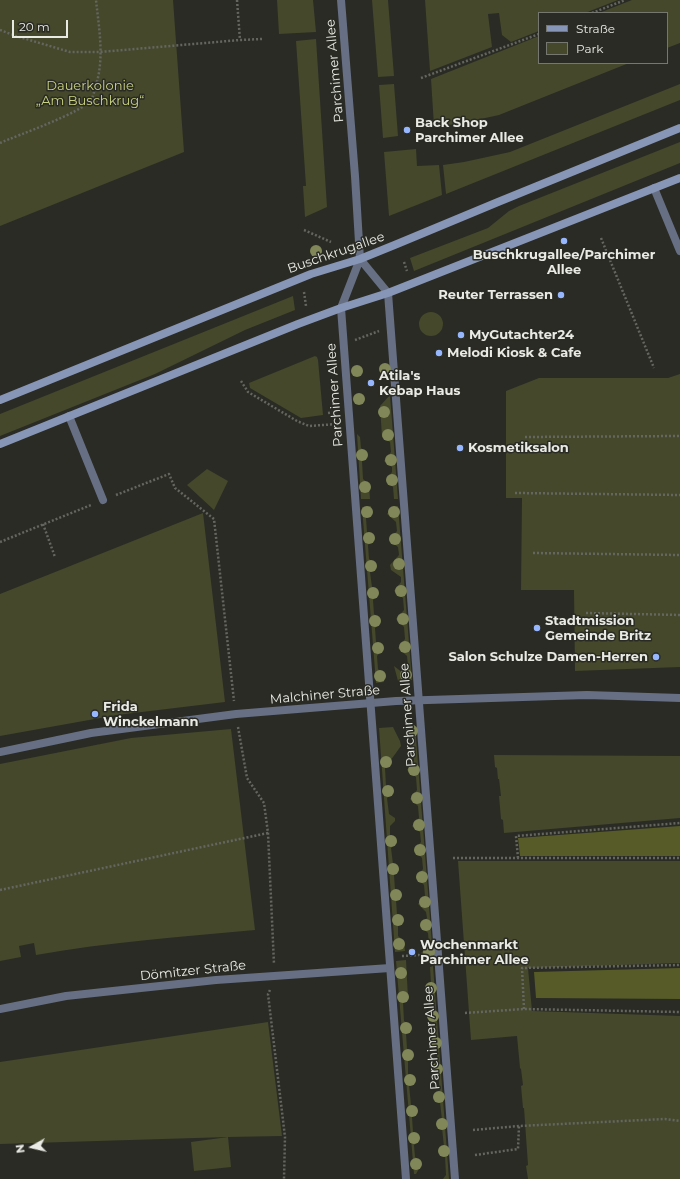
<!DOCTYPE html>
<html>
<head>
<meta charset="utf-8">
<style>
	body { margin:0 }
	#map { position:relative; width:680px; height:1179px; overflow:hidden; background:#2a2b24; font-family:Montserrat,sans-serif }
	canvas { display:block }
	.legend { position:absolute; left:538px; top:12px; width:130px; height:52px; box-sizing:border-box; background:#2a2b24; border:1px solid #767771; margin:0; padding:5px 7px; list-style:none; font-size:12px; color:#e9eae4 }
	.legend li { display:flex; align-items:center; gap:8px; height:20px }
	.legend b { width:20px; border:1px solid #767771 }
	.north { position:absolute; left:12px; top:1127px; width:40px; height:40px; -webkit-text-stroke:3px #2a2b24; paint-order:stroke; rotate:262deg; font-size:11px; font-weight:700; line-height:16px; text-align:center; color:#e9eae4 }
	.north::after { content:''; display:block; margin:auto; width:14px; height:18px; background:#e9eae4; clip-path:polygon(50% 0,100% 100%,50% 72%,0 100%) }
	.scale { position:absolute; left:12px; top:20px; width:56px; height:18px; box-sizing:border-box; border:2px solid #e9eae4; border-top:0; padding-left:5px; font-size:12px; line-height:14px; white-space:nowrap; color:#e9eae4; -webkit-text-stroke:3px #2a2b24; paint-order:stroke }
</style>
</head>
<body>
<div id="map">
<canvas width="680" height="1179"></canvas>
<ul class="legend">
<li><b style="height:5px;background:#8796b6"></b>Straße</li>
<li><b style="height:11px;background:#45482b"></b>Park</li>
</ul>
<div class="north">N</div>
<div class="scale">20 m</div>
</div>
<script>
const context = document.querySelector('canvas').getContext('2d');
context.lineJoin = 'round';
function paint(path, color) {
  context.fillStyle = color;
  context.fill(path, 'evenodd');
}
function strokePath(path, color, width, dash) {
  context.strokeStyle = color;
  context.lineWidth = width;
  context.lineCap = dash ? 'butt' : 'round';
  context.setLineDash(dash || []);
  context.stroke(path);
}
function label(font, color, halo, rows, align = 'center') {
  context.font = font + ' Montserrat,sans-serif';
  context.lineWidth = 3;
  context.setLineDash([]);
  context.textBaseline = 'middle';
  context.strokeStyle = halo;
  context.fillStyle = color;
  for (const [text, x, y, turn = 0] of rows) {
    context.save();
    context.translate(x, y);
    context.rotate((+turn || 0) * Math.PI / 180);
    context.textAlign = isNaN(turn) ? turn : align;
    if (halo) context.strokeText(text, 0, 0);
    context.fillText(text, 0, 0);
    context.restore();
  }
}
paint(new Path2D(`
	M0 0H173L184 152 0 226Z
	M277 0H313L316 32 279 34Z
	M372 0H388L394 76 378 77Z
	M425 0H618L585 13H539V31L511 42 502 35 499 13 488 14 492 47 430 71Z
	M632 0H680V43L667 48V13H599Z
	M539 36V63H629L499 115 458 124 434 126 431 79Z
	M316 39 327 207 305 217 303 186H306L296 41Z
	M394 84 398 136 383 138 379 85Z
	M680 84V100L446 194 443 165 464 162 510 152Z
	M680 142V163L414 271 410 258 488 228 509 211 519 206Z
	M416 149 417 166 439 165 442 195 389 216 384 152Z
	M293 296 295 310 245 330 155 374 0 436V414Z
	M419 324a12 12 0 1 1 24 0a12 12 0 1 1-24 0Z
	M315 356 317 357 318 360 323 415 301 418 250 388 249 383Z
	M680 374V667L575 671 574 590H521L522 498H506V391L539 378H668Z
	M390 395 398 499H394L393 487 386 480 392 472V467L384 461 391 452 390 442 382 437 380 406Z
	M357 434 360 437 361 448 366 452 367 457 362 461 363 479 369 484 370 499H361Z
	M207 469 228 481 214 510 187 485Z
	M371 506V514L366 518 367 532 373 536V539L368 545 369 559 375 564V567L370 572 372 587 377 592V595L373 600 374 614 379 619 380 624 375 628 376 642 381 646 382 650 377 656 378 669 384 676V682L376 683 362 507Z
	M398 506 412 680 398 681 394 666 403 673 408 666 407 656 398 648 405 639 404 627 396 619 404 610 403 598 394 591 401 582V577L391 570 390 565 399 555 398 547 389 540 397 531 396 522 387 514 392 507Z
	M203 513 225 702 117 715 0 736V594Z
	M415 725 433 957 426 958 421 953 429 945 428 933 420 926 427 918 426 912 418 904 425 896 424 885 416 877 423 869 422 858 414 850 421 842 420 832 412 826 419 818 418 806 410 799 417 790 416 777 407 770 414 761 412 735 406 725Z
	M393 727 400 741 401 746 385 768 386 786 393 790V793L387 798 389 814 395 818V821L390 826V837L397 841V843L391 848 393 864 399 868V870L394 875 395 889 401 893V896L396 900 397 914 402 917 403 921 398 926V936L404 941 405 951 395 952 379 728Z
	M231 729 255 930C181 937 109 942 36 955L34 943 19 946 21 957 0 961V890L1 889H0V764L131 738Z
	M494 755 680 756V818L504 833 503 820 501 819 499 796H501L499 779H498L497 768 495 767Z
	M458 861H680V963L528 968 532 1011 680 1016V1179H528L526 1166 528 1165 524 1108H523L521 1086 523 1085 521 1069 520 1068 517 1036 471 1040Z
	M406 960 408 998 403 1002 404 1021 410 1025 411 1029 406 1033 407 1049 412 1052 413 1056 408 1061V1074L414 1077 415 1082 409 1085 411 1105 416 1108 417 1112 412 1117 413 1132 418 1136 419 1141 414 1145 415 1157 421 1162V1165L416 1174H414L396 961Z
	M433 966 449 1179H443L446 1175 445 1156 440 1151 444 1147 442 1128 437 1124 442 1120 440 1102 436 1098 440 1094 438 1073 433 1069 438 1064 436 1047 432 1043 436 1038 434 1020 429 1016 433 1011 432 993 427 989 431 984 430 967Z
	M268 1022 282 1136 228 1137 231 1167 194 1171 191 1142 228 1137 0 1144V1062Z`), '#45482b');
paint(new Path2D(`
	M680 826V856H520L518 838Z
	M680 968V999L536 998 534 972Z`), '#565b27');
strokePath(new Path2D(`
	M237 0 240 40
	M592 13 625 0
	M0 30 16 36 70 52H100L240 40 262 39
	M421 78 539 34
	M0 143C18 135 81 113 91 100 93 97 94 92 95 88 105 60 99 29 96 0
	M304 230 331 242
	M601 238 654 368
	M404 262 407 271
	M304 292 306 306
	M355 340 379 331
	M241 381 248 392 297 421 309 426 337 424
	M328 413 335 412
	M525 437 680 436
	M515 493 680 495
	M116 495 169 474 175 488 214 519 234 701
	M43 524 55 557
	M0 542 91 505
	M533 553 680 555
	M586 613 680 615
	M238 727 247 778 264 803 268 833 274 964
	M453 858H680
	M518 858 516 836 680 823
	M0 890 268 833
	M402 956 419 955 425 960
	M451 960H461
	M270 990 268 994 285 1137 284 1179
	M524 1009 522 968 680 965
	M465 1013 524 1009 680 1012
	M473 1130 519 1126 665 1119 680 1121
	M475 1155 518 1149 519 1126`), '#656660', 2.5, [2, 2]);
strokePath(new Path2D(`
	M654 188 680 251
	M69 416 103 500`), '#666f83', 8);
strokePath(new Path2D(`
	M360 259 388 293
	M341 308 360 259 355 176 341 0
	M0 752 91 733 236 714 396 701 587 695 680 698
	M0 1009 66 996 216 980 390 968`), '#666f83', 8);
strokePath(new Path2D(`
	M388 293 455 1179
	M341 308 406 1179`), '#666f83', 8);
strokePath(new Path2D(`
	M0 400 311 274 360 259 397 244 498 202 680 128
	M0 444 298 324 341 308 388 293 680 178`), '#8796b6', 8);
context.fillStyle = '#818758';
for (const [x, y] of [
	[316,251],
	[385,369],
	[357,371],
	[359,399],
	[384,412],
	[388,435],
	[362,455],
	[391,460],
	[392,480],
	[365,487],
	[367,512],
	[394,512],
	[369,538],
	[395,539],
	[399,564],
	[371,566],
	[401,591],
	[373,593],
	[403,619],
	[375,621],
	[405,647],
	[378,648],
	[406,675],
	[380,676],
	[412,731],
	[386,762],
	[414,770],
	[388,791],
	[417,798],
	[419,825],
	[391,841],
	[420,850],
	[393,869],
	[422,877],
	[396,895],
	[425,902],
	[398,920],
	[426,925],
	[399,944],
	[429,952],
	[401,973],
	[431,988],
	[403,997],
	[433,1016],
	[406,1028],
	[436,1043],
	[408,1055],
	[437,1069],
	[410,1080],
	[439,1097],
	[412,1111],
	[442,1124],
	[414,1138],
	[444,1151],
	[416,1164]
]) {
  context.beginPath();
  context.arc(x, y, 6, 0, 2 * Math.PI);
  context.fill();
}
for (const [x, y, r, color] of [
	[407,130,4,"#96b6fd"],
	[564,241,4,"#96b6fd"],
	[561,295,4,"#96b6fd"],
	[461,335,4,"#96b6fd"],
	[439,353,4,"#96b6fd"],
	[371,383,4,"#96b6fd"],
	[460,448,4,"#96b6fd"],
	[537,628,4,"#96b6fd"],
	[656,657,4,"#96b6fd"],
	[95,714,4,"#96b6fd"],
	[412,952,4,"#96b6fd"]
]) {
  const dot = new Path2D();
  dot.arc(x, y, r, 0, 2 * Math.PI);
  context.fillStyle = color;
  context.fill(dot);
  strokePath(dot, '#2a2b24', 1.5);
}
label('13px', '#e9eae4', '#2a2b24', [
	["Parchimer Allee",335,71,-95],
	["Buschkrugallee",336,253,-19],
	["Parchimer Allee",335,395,-94],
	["Malchiner Straße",325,695,-5],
	["Parchimer Allee",408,715,-94],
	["Dömitzer Straße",193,971,-6],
	["Parchimer Allee",432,1038,-94]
]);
label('13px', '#c9d282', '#2a2b24', [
	["Dauerkolonie",90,86],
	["„Am Buschkrug“",90,101]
]);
label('bold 13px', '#e9eae4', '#2a2b24', [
	["Back Shop",415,123],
	["Parchimer Allee",415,138],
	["Buschkrugallee/Parchimer",564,255,"center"],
	["Allee",564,270,"center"],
	["Reuter Terrassen",553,295,"right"],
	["MyGutachter24",469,335],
	["Melodi Kiosk & Cafe",447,353],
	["Atila's",379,376],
	["Kebap Haus",379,391],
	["Kosmetiksalon",468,448],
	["Stadtmission",545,621],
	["Gemeinde Britz",545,636],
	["Salon Schulze Damen-Herren",648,657,"right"],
	["Frida",103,707],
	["Winckelmann",103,722],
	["Wochenmarkt",420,945],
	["Parchimer Allee",420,960]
], 'left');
</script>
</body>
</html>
